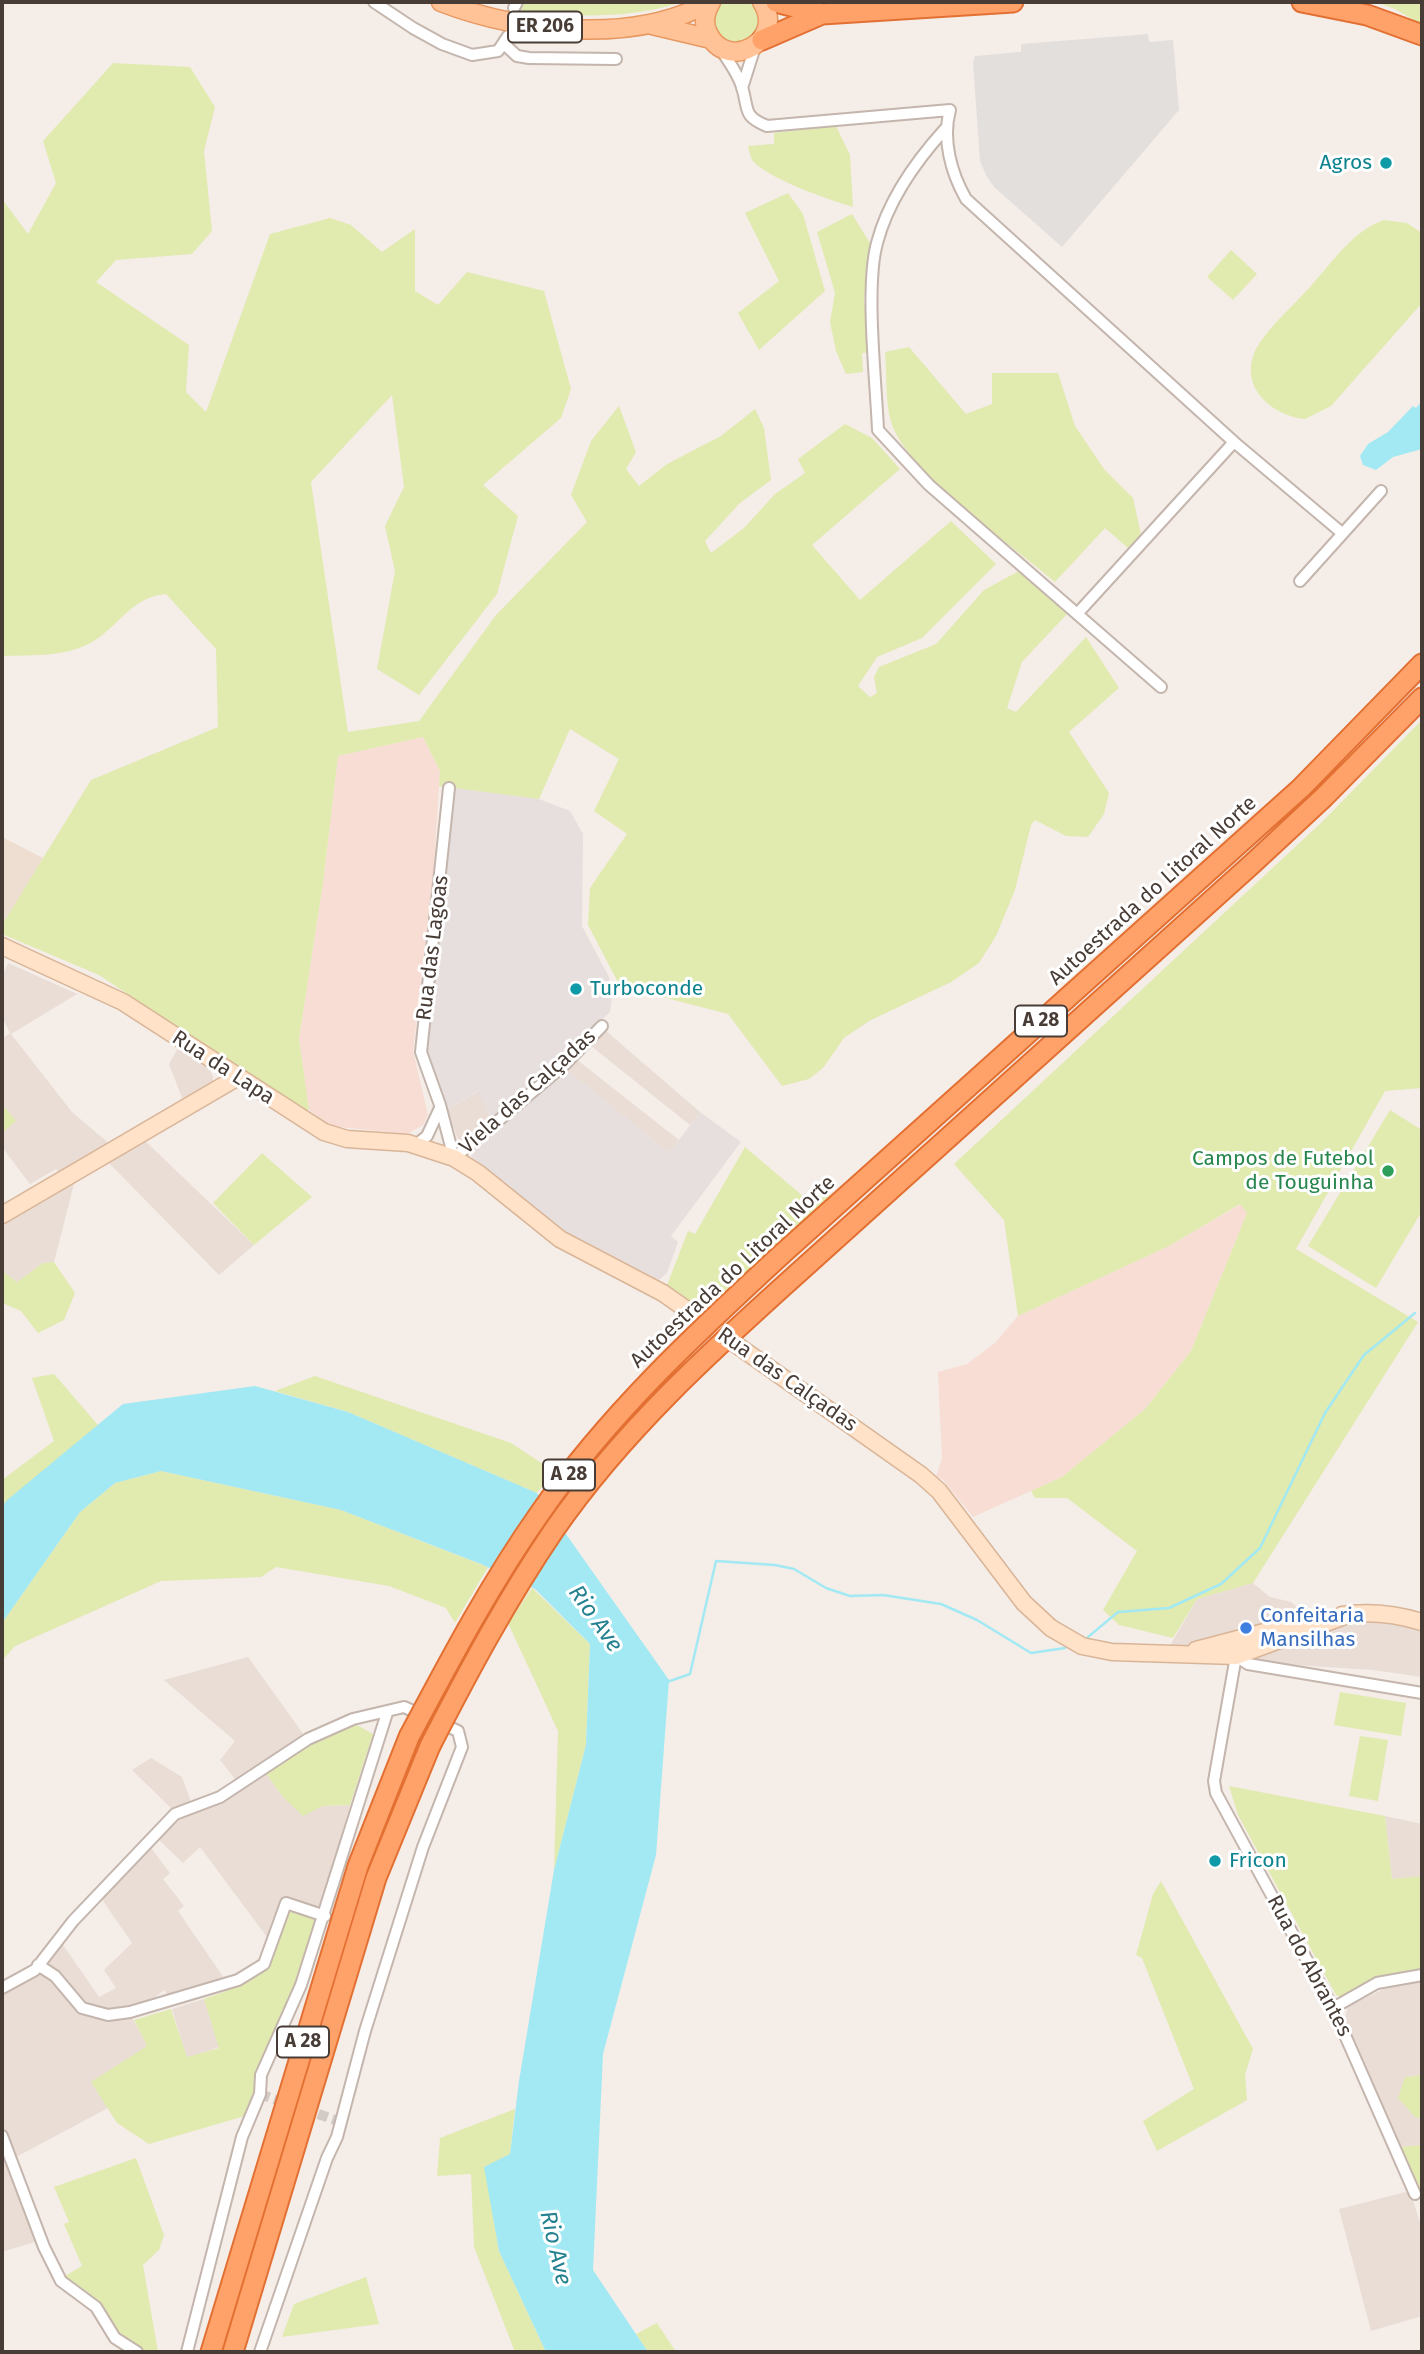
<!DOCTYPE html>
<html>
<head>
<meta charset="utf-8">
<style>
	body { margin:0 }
	#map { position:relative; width:1424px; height:2354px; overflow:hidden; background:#f5ede8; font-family:"Fira Sans",sans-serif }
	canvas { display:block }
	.frame { position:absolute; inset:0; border:4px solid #483c36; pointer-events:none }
</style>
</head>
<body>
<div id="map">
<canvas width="1424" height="2354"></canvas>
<div class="frame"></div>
</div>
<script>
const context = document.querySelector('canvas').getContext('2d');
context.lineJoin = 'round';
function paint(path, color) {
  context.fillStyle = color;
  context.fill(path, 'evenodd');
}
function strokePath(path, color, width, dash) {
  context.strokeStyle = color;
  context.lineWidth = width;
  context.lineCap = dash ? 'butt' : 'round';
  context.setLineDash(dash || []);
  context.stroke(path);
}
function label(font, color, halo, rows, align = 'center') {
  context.font = font + ' "Fira Sans",sans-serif';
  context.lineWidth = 6;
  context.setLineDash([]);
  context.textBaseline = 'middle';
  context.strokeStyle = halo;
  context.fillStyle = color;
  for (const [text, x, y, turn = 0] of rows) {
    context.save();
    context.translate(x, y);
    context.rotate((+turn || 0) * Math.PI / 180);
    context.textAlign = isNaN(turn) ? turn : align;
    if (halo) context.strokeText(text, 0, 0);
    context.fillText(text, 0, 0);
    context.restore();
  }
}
paint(new Path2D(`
	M8 963 77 994 11 1034 72 1112 111 1145 62 1175 56 1169 30 1184 2 1147V1039L10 1033 2 1017V977Z
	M606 1031 700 1112 690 1125 590 1045Z
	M178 1048 210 1070 213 1077V1084L184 1103 169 1064Z
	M576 1059 679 1140 669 1153 567 1070Z
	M479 1091 493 1122 462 1143 458 1140 447 1109Z
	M143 1139 254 1245 219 1275 105 1159Z
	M76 1176 54 1262 43 1263 17 1282 2 1271V1220Z
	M1253 1583 1270 1597 1291 1602 1306 1615 1183 1651 1168 1649 1197 1599Z
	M1376 1620 1422 1630V1677L1373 1670 1265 1663 1253 1658 1339 1622Z
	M248 1657 304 1735 235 1779 220 1760 235 1741 164 1680Z
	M151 1758 182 1777 191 1802 172 1809 132 1770Z
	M264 1771 283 1797 323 1806 350 1805 321 1909 287 1898 272 1920 267 1937 200 1847 183 1863 158 1839 185 1815Z
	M1385 1816 1422 1824V1876L1392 1879Z
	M151 1848 170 1873 163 1879 184 1906 178 1911 224 1978 168 1996 164 1990 145 2005 118 2012 88 2008 65 1980 46 1963 61 1942 99 1997 116 1988 104 1970 132 1943 101 1898 120 1881 118 1877Z
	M43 1972 53 1978 81 2011 130 2014 148 2046 92 2082 108 2108 16 2157 2 2129V1994Z
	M1422 1981V2075L1405 2077 1416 2118 1422 2117V2145L1400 2147 1344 2021 1348 2006 1386 1988Z
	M204 1999 219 2047 187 2058 172 2009Z
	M2 2141 38 2241 2 2252Z
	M1410 2191 1422 2229V2316L1371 2331 1339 2209Z`), '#e9ddd6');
paint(new Path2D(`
	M423 737 440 771 434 865 413 1051 428 1115 423 1125 407 1134 330 1126 309 1110 299 1039 323 883 338 756Z
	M1241 1204 1247 1213 1191 1351 1145 1409 1062 1477 973 1517 943 1480 936 1476 942 1459 938 1372 967 1364 995 1343 1018 1316 1169 1246Z`), '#f7ddd3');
paint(new Path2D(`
	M454 788 539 799 570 811 583 834 582 926 609 977 612 997 610 1012 493 1120 478 1091 447 1109 427 1053Z
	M567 1070 669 1153 700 1112 741 1142 671 1236 678 1242 667 1273 659 1280 567 1232 475 1163 471 1156 470 1150Z`), '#e7dfdd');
paint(new Path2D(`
	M2 837 43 858 2 925Z`), '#eeded1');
paint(new Path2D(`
	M525 2H682C631 19 576 17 523 12L519 8Z
	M722 2 754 3 762 25 748 43 724 42C713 29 708 16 722 2Z
	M1375 2H1422V25L1395 9Z
	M113 63 190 67 215 107 204 151 212 231 192 254 116 260 96 282 189 345 186 392 206 412 270 234 330 218 351 225 382 252 415 229V291L438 305 467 272 544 291 571 389 561 418 483 485 518 516 497 594 419 695 377 669 395 571 385 526 404 487 392 395 311 482 348 732 419 721 496 615 587 522 571 495 591 441 619 406 636 452 626 469 639 486 667 464 721 436 755 409 764 428 771 480 740 503 705 541 711 553 744 528 775 494 805 473 798 459 845 424 872 438 900 469 812 545 860 600 951 521 996 564 922 638 877 657 858 686 870 697 877 693 874 677 879 667 936 644 984 590 1019 571 1067 614 1022 662 1007 708 1016 712 1086 637 1119 688 1069 732 1109 793 1104 814 1088 837 1066 836 1035 820 1031 825 1015 890 996 936 979 963 951 982 869 1021 844 1038 823 1068 809 1079 782 1086 728 1014 620 986 588 925 590 888 627 834 594 811 619 759 570 729 539 799 439 786 440 771 423 737 338 756 323 883 299 1039 309 1110H303L99 975 2 934V925L91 780 218 727 216 649 166 594C128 597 116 633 84 646 59 657 29 655 2 656V199L28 234 56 183 43 141Z
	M836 126 850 155 853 207C830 200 768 179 753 161 750 157 749 150 748 146L774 144V133Z
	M788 193 803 214 825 291 759 350 738 313 779 281 745 213Z
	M852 214 870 243 864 300 870 352 862 353 863 372 846 374 836 351 830 322 835 293 817 232Z
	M1384 220 1407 223 1422 233V303L1331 406 1305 419C1268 415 1235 382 1259 344 1272 324 1293 306 1309 288 1332 263 1352 231 1384 220Z
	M1231 250 1257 274 1233 300 1207 277Z
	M909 347 966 414 992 404V373H1058L1075 426 1104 469 1133 498 1141 534 1128 548 1105 528 1055 582C1014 547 905 470 891 422 885 401 887 374 885 352Z
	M1422 720V1088L1385 1091 1296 1249 1418 1322 1253 1583 1197 1599 1173 1638 1119 1625 1103 1610 1137 1551 1067 1498H1035L1031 1491 1062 1477 1145 1409 1191 1351 1247 1213 1240 1204 1169 1246 1018 1316 1004 1220 954 1164 1321 823Z
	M2 1104 16 1121 2 1133Z
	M1390 1110 1422 1130V1211L1376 1288 1308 1246Z
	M745 1147 804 1197 822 1183 831 1196 701 1312 667 1285 688 1231 695 1234Z
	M262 1153 312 1197 254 1245 213 1203Z
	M54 1262 75 1293 64 1320 38 1333 21 1311 2 1303V1271L17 1282 43 1263Z
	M54 1374 98 1425 2 1507V1480L54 1441 32 1378Z
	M315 1376 511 1443 555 1472 537 1493 348 1412 275 1391Z
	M161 1471 341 1510 488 1567 455 1623 446 1608 389 1586 276 1567 261 1577 161 1581 15 1646 2 1661V1623L80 1512 115 1483Z
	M532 1588 590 1644 586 1745 554 1870 558 1731 508 1623Z
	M1340 1692 1406 1703 1401 1736 1334 1725Z
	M355 1724 373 1734 350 1805 323 1806 303 1816 283 1797 264 1771 322 1737Z
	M1360 1736 1388 1740 1378 1801 1349 1796Z
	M1229 1786 1385 1816 1392 1879 1422 1876V1971L1374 1981 1343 1998 1336 1995 1238 1815Z
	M1161 1881 1253 2049 1245 2075 1247 2100 1157 2151 1143 2121 1194 2089 1142 1958 1136 1955 1153 1894Z
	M296 1909 317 1916 320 1922 301 1979 257 2071V2091L248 2115 149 2144 117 2123 91 2082 147 2046 134 2020 171 2009 187 2057 219 2048 204 1999C267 1978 265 1971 286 1912Z
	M1422 2075V2117L1416 2118 1398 2098 1405 2077Z
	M515 2109 510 2154 485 2167 499 2251 546 2352H515L474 2247 471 2174 437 2176 440 2138Z
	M1422 2145V2204L1400 2147Z
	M136 2158 164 2235 159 2250 143 2265 158 2352C120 2352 113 2318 91 2295 83 2287 70 2286 65 2276L82 2266 64 2224 69 2222 54 2187Z
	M366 2277 379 2324 282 2337 294 2304Z
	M657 2323 676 2352H648L636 2334Z`), '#e1eaaf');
paint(new Path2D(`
	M1148 34 1149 42 1173 40 1179 110 1062 247 994 187 986 175 980 161 973 63 975 56 1021 52V44Z`), '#e3dfdd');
paint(new Path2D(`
	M1422 401V449L1393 457 1376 470 1363 465 1360 456 1368 444 1388 432 1413 406 1416 408Z
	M255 1386 348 1412 537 1493 669 1680 656 1855 603 2054 593 2270 648 2352H546L499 2251 484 2167 510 2154 519 2081 554 1870 586 1745 590 1644 535 1589 481 1564 341 1510 161 1471 115 1483 80 1512 2 1623V1507L6 1501 123 1404Z`), '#a2e9f3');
strokePath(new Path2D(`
	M1088 1637 1118 1612 1169 1608 1221 1584 1260 1548 1325 1413 1364 1355 1415 1313
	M667 1682 690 1674 716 1561 775 1565 794 1569 826 1588 850 1596 883 1595 941 1604 977 1620 1031 1653 1065 1648`), '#a2e9f3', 2.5);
strokePath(new Path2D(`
	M260 2094 288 2104
	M304 2109 341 2122`), '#d2cac4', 10, [10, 5]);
const street = new Path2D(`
	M374 2 413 28 442 44 472 55 498 51 508 36
	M514 8 517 2
	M504 44 517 56 529 58 616 59
	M720 48C728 61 738 73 742 87 749 109 742 116 767 126L950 110C942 139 951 173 966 199L1234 442 1342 533
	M742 88 755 47
	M945 129C916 161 888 201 877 243 865 287 876 381 878 430L929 485 1161 687
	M1300 581 1381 491
	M1077 614 1234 442
	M449 788 421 1052 440 1105 454 1158 563 1066 602 1026
	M416 1145 427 1136 440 1108
	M38 1965 55 1976 82 2008 108 2015 130 2012 238 1980 264 1964 286 1903 325 1916
	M2 1988 35 1970 73 1921 175 1814 220 1797 308 1739 353 1719 404 1707 458 1731 462 1747 423 1847 365 2031 337 2137 327 2158 260 2352
	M1333 2008 1377 1983 1422 1975
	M2 2136 44 2247 61 2281 96 2307 115 2338 137 2352
	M1415 2194 1333 2008 1216 1793 1214 1781 1236 1656 1248 1664 1422 1693
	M187 2352 242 2137 260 2094 261 2075 301 1985 387 1713`);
const secondary = new Path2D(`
	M2 946 123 1002 324 1132 347 1139 408 1143 454 1158 478 1173 560 1239 663 1293 921 1475 939 1491 1024 1603 1051 1628 1082 1646 1112 1652 1236 1656 1350 1614
	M2 1215 238 1077
	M1342 1615C1369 1611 1396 1614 1422 1622
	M1196 1650 1306 1621`);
const primary = new Path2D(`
	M441 2C519 32 634 45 710 2
	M711 2C705 12 703 23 708 33 727 74 787 40 762 2
	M652 25 711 39`);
const highway = new Path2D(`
	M776 2 822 14
	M1302 2 1367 15 1422 35
	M762 40 822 14 1013 2
	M782 1254 1301 788 1422 664
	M798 1273 1252 864 1324 797 1422 698
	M211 2352 358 1866 409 1737
	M233 2352 376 1878 430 1746`);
strokePath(street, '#c4b5ad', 14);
strokePath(secondary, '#d9b598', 19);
strokePath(primary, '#e89962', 21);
strokePath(highway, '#e37033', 23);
strokePath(street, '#fff', 10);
strokePath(secondary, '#ffe2c8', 16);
strokePath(primary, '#ffc397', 18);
strokePath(highway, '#ffa269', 19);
const highwayBridge = new Path2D(`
	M409 1737C450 1660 490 1584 540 1513 608 1415 695 1334 782 1254
	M430 1746C468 1672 507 1599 554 1530 622 1432 710 1352 798 1273`);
strokePath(highwayBridge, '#e37033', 23, []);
strokePath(highwayBridge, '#ffa269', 19);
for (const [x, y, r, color] of [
	[1386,163,7,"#0f9aa8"],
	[576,989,7,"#0f9aa8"],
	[1388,1171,7,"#2e9e5b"],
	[1246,1628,7,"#3f7fe0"],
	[1215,1861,7,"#0f9aa8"]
]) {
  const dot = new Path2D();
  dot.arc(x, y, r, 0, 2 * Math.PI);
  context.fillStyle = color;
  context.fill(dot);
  strokePath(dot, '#fff', 2.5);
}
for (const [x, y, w] of [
	[545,27,74],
	[1041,1021,52],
	[569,1475,52],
	[303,2042,52]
]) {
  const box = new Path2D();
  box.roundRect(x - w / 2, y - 15.5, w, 31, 5);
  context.fillStyle = '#fff';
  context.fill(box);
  strokePath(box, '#483c36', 2);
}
label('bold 19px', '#483c36', null, [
	["ER 206",545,27],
	["A 28",1041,1021],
	["A 28",569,1475],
	["A 28",303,2042]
]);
label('21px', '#0d838f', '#fff', [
	["Agros",1372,163,"right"],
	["Turboconde",590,989],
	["Fricon",1229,1861]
], 'left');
label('21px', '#483c36', '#fff', [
	["Autoestrada do Litoral Norte",1153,891,-42],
	["Rua das Lagoas",433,948,-83],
	["Rua da Lapa",223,1068,33],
	["Viela das Calçadas",528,1092,-42],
	["Autoestrada do Litoral Norte",733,1272,-43],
	["Rua das Calçadas",787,1380,35],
	["Rua do Abrantes",1309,1966,62]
]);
label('21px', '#27864d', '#fff', [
	["Campos de Futebol",1374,1159],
	["de Touguinha",1374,1183]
], 'right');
label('21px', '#366cbe', '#fff', [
	["Confeitaria",1260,1616],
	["Mansilhas",1260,1640]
], 'left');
label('italic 23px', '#24818f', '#fff', [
	["Rio Ave",595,1619,55],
	["Rio Ave",555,2248,77]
]);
</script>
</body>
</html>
